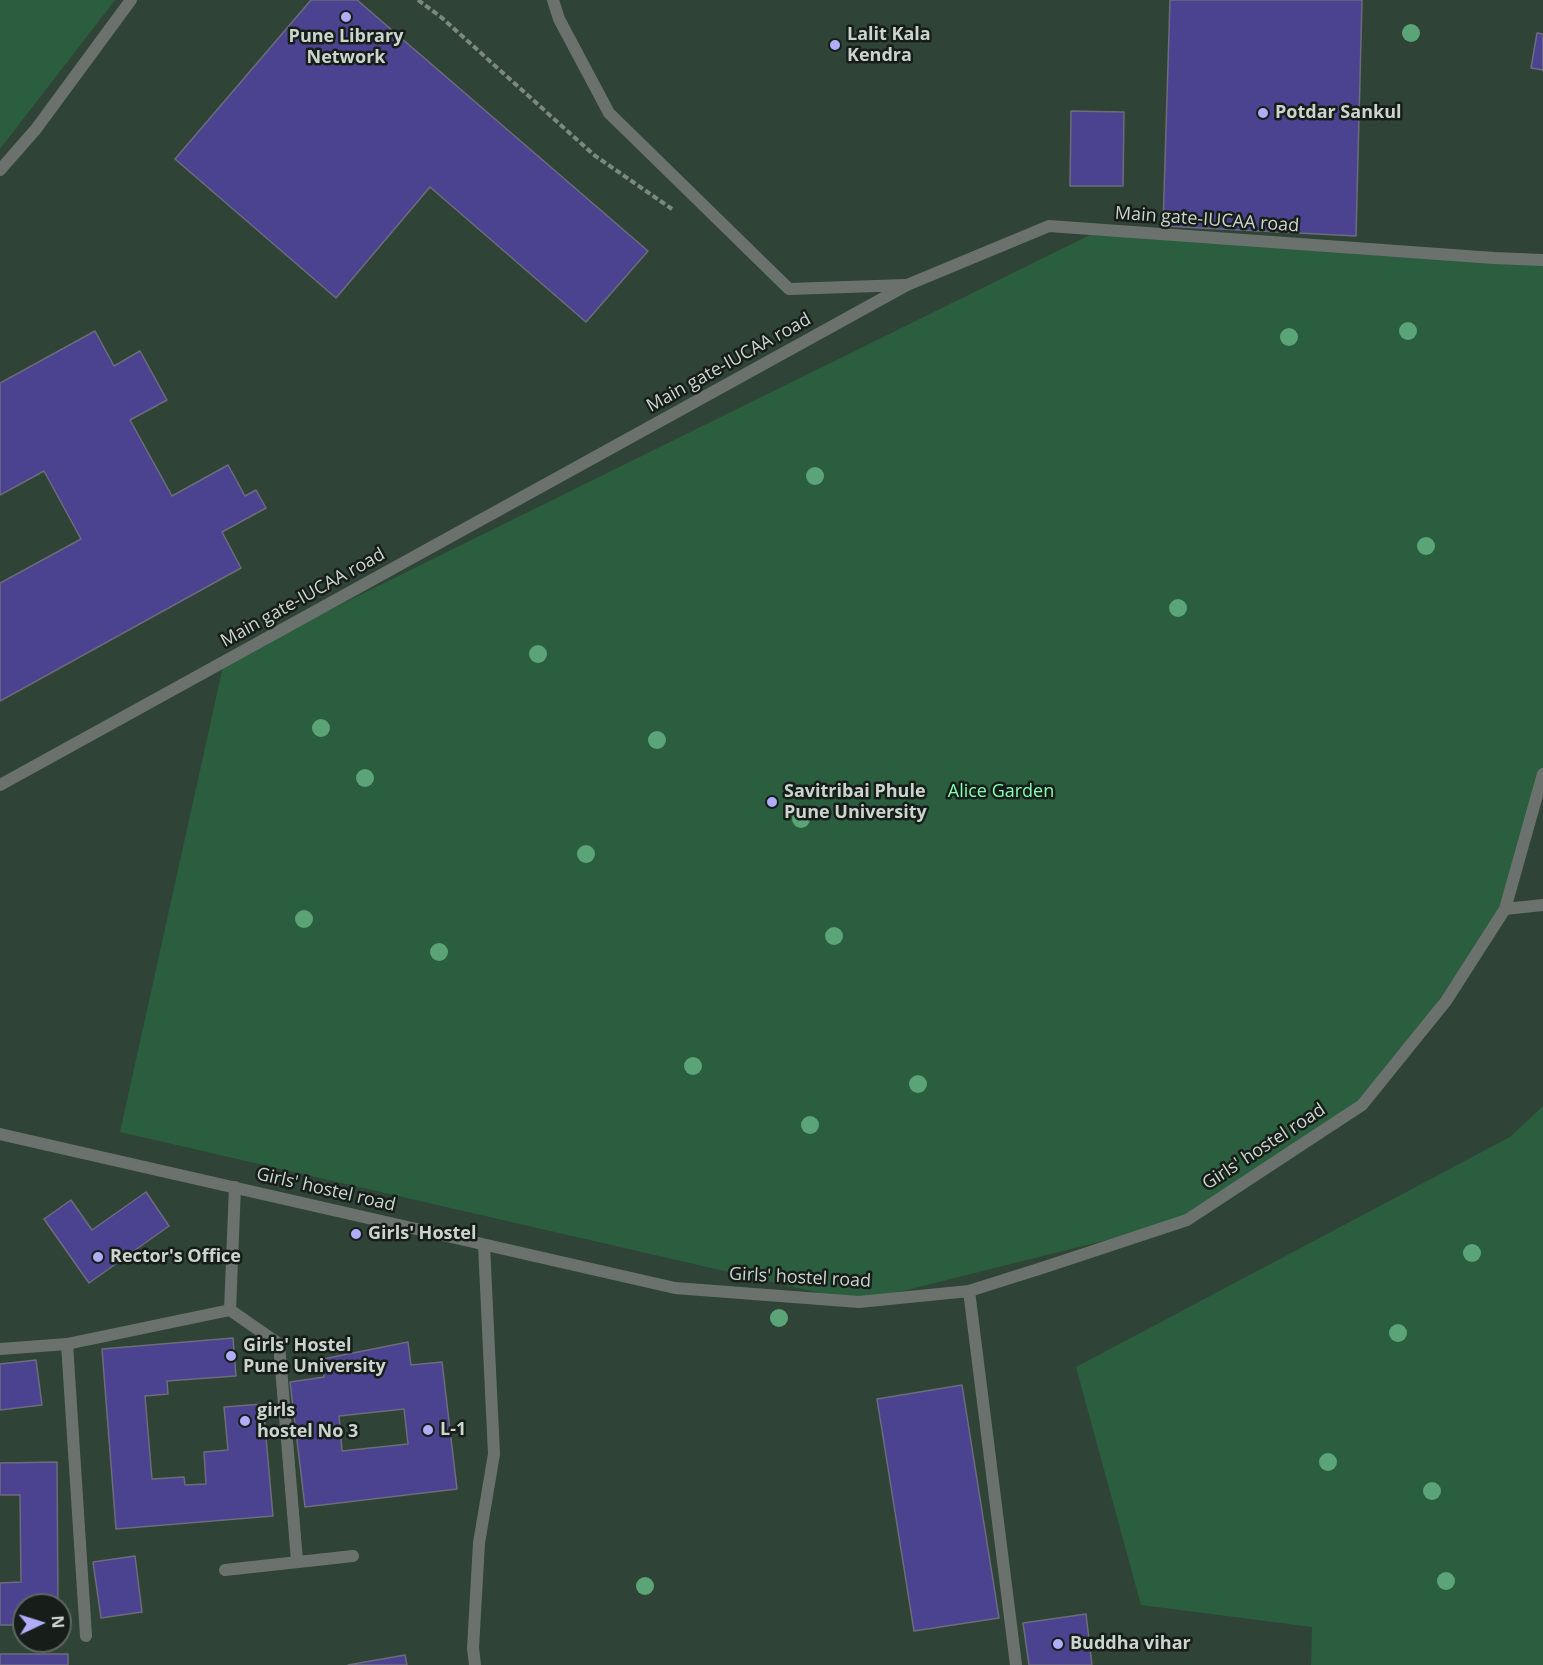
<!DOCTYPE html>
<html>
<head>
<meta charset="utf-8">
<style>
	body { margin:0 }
	#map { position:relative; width:1543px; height:1665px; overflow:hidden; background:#2a382f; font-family:"Open Sans",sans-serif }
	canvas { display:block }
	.north { position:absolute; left:12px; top:1593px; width:60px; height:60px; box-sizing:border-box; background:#171e19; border:2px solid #5f6761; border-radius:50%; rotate:86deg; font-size:16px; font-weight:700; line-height:24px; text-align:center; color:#cbd4cd }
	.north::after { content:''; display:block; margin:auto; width:21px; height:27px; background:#b0aefa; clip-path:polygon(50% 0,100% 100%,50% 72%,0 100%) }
</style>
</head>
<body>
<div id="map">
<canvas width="1543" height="1665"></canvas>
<div class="north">N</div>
</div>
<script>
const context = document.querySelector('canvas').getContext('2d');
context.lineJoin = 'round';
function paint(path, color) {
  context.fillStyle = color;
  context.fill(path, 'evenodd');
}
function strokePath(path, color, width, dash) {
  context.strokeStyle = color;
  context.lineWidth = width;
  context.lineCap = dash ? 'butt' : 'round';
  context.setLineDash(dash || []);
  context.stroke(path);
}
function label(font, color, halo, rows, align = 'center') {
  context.font = font + ' "Open Sans",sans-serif';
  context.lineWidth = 5;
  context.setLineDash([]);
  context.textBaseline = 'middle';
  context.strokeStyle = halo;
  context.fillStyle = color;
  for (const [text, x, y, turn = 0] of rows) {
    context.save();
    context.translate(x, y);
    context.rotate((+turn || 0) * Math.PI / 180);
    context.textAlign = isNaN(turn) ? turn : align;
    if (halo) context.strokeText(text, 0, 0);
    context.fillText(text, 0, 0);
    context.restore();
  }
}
paint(new Path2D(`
	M0 0H1543V1665H0ZM24 1605H60V1641H24Z`), '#2f4436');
paint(new Path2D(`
	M0 0H115L0 149Z
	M1100 230 1543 257V774L1505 909 1362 1105 1187 1220 859 1302 120 1132 224 662Z
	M1543 1106V1665H1311L1312 1627 1141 1605 1076 1367 1510 1137Z`), '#2a5e3e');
const building = new Path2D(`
	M311 0H357L648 251 586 322 430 187 336 298 175 159Z
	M1170 0H1362L1356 236 1163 226Z
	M1537 33 1543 34V70L1531 68Z
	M1071 111 1124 112 1123 186H1070Z
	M95 331 114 366 140 351 167 400 130 420 172 496 228 465 245 496 256 490 266 508 222 532 241 568 0 701V583L81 539 44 471 0 495V383Z
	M146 1192 169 1226 89 1283 44 1219 71 1200 92 1230Z
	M233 1338 236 1376 167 1381 168 1394 145 1396 152 1479 184 1477 185 1485 206 1484 204 1452 228 1450 224 1407 263 1404 273 1516 116 1529 102 1349Z
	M408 1342 411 1365 442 1362 457 1489 305 1507 290 1382 324 1377 323 1359ZM404 1409 408 1444 342 1451 339 1416Z
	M36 1360 42 1405 0 1410V1364Z
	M962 1385 999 1618 914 1631 877 1399Z
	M57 1462 58 1605H24V1625H0V1583L21 1582 20 1495H0V1463Z
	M135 1556 142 1612 101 1618 93 1562Z
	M1086 1614 1092 1665H1029L1023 1623Z
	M0 1654H68V1665H0Z
	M405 1655 407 1665H348Z`);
paint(building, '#4b4390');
strokePath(building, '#6c6c7c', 1.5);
strokePath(new Path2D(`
	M418 0 441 17 594 155 672 209`), '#7c8880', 4, [6, 3]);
strokePath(new Path2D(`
	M553 0 559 19 609 113 789 289 905 285
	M0 170 36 129 131 0
	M1543 774 1505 909 1543 905
	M0 785 907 285 1049 226 1494 258 1543 260
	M0 1134 675 1288 859 1302 969 1291 1045 1267 1187 1220 1362 1105 1446 1001 1505 909
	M235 1187 230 1310 279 1344 297 1561
	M969 1291 1016 1665
	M0 1349 67 1344
	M225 1570 353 1556
	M86 1636 67 1344 230 1310
	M475 1665 473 1648 479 1543 494 1454 484 1245`), '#6b726d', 12);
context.fillStyle = '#5ba477';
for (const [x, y] of [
	[1411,33],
	[1408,331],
	[1289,337],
	[815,476],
	[1426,546],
	[1178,608],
	[538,654],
	[321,728],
	[657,740],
	[365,778],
	[801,819],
	[586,854],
	[304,919],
	[834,936],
	[439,952],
	[693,1066],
	[918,1084],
	[810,1125],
	[1472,1253],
	[779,1318],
	[1398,1333],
	[1328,1462],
	[1432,1491],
	[1446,1581],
	[645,1586]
]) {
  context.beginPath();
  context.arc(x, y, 9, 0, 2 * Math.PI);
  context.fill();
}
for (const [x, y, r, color] of [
	[346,17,6,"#b0aefa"],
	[835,45,6,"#b0aefa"],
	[1263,113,6,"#b0aefa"],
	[772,802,6,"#b0aefa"],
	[356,1234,6,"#b0aefa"],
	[98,1257,6,"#b0aefa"],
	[231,1356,6,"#b0aefa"],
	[245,1421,6,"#b0aefa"],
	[428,1430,6,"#b0aefa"],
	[1058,1644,6,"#b0aefa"]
]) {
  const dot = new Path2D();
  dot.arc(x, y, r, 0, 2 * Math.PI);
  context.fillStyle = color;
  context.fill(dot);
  strokePath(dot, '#171e19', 2);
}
label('bold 18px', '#cbd4cd', '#171e19', [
	["Lalit Kala",847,35],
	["Kendra",847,56],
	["Pune Library",346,37,"center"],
	["Network",346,58,"center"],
	["Potdar Sankul",1275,113],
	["Savitribai Phule",784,792],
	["Pune University",784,813],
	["Girls' Hostel",368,1234],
	["Rector's Office",110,1257],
	["Girls' Hostel",243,1346],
	["Pune University",243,1367],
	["girls",257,1411],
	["hostel No 3",257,1432],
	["L-1",440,1430],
	["Buddha vihar",1070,1644]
], 'left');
label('18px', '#cbd4cd', '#171e19', [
	["Main gate-IUCAA road",1207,220,4],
	["Main gate-IUCAA road",729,363,-29],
	["Main gate-IUCAA road",303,598,-29],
	["Girls' hostel road",1264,1147,-33],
	["Girls' hostel road",326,1190,13],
	["Girls' hostel road",800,1278,3]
]);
label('18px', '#83fdb2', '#171e19', [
	["Alice Garden",1001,792]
]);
</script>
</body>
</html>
